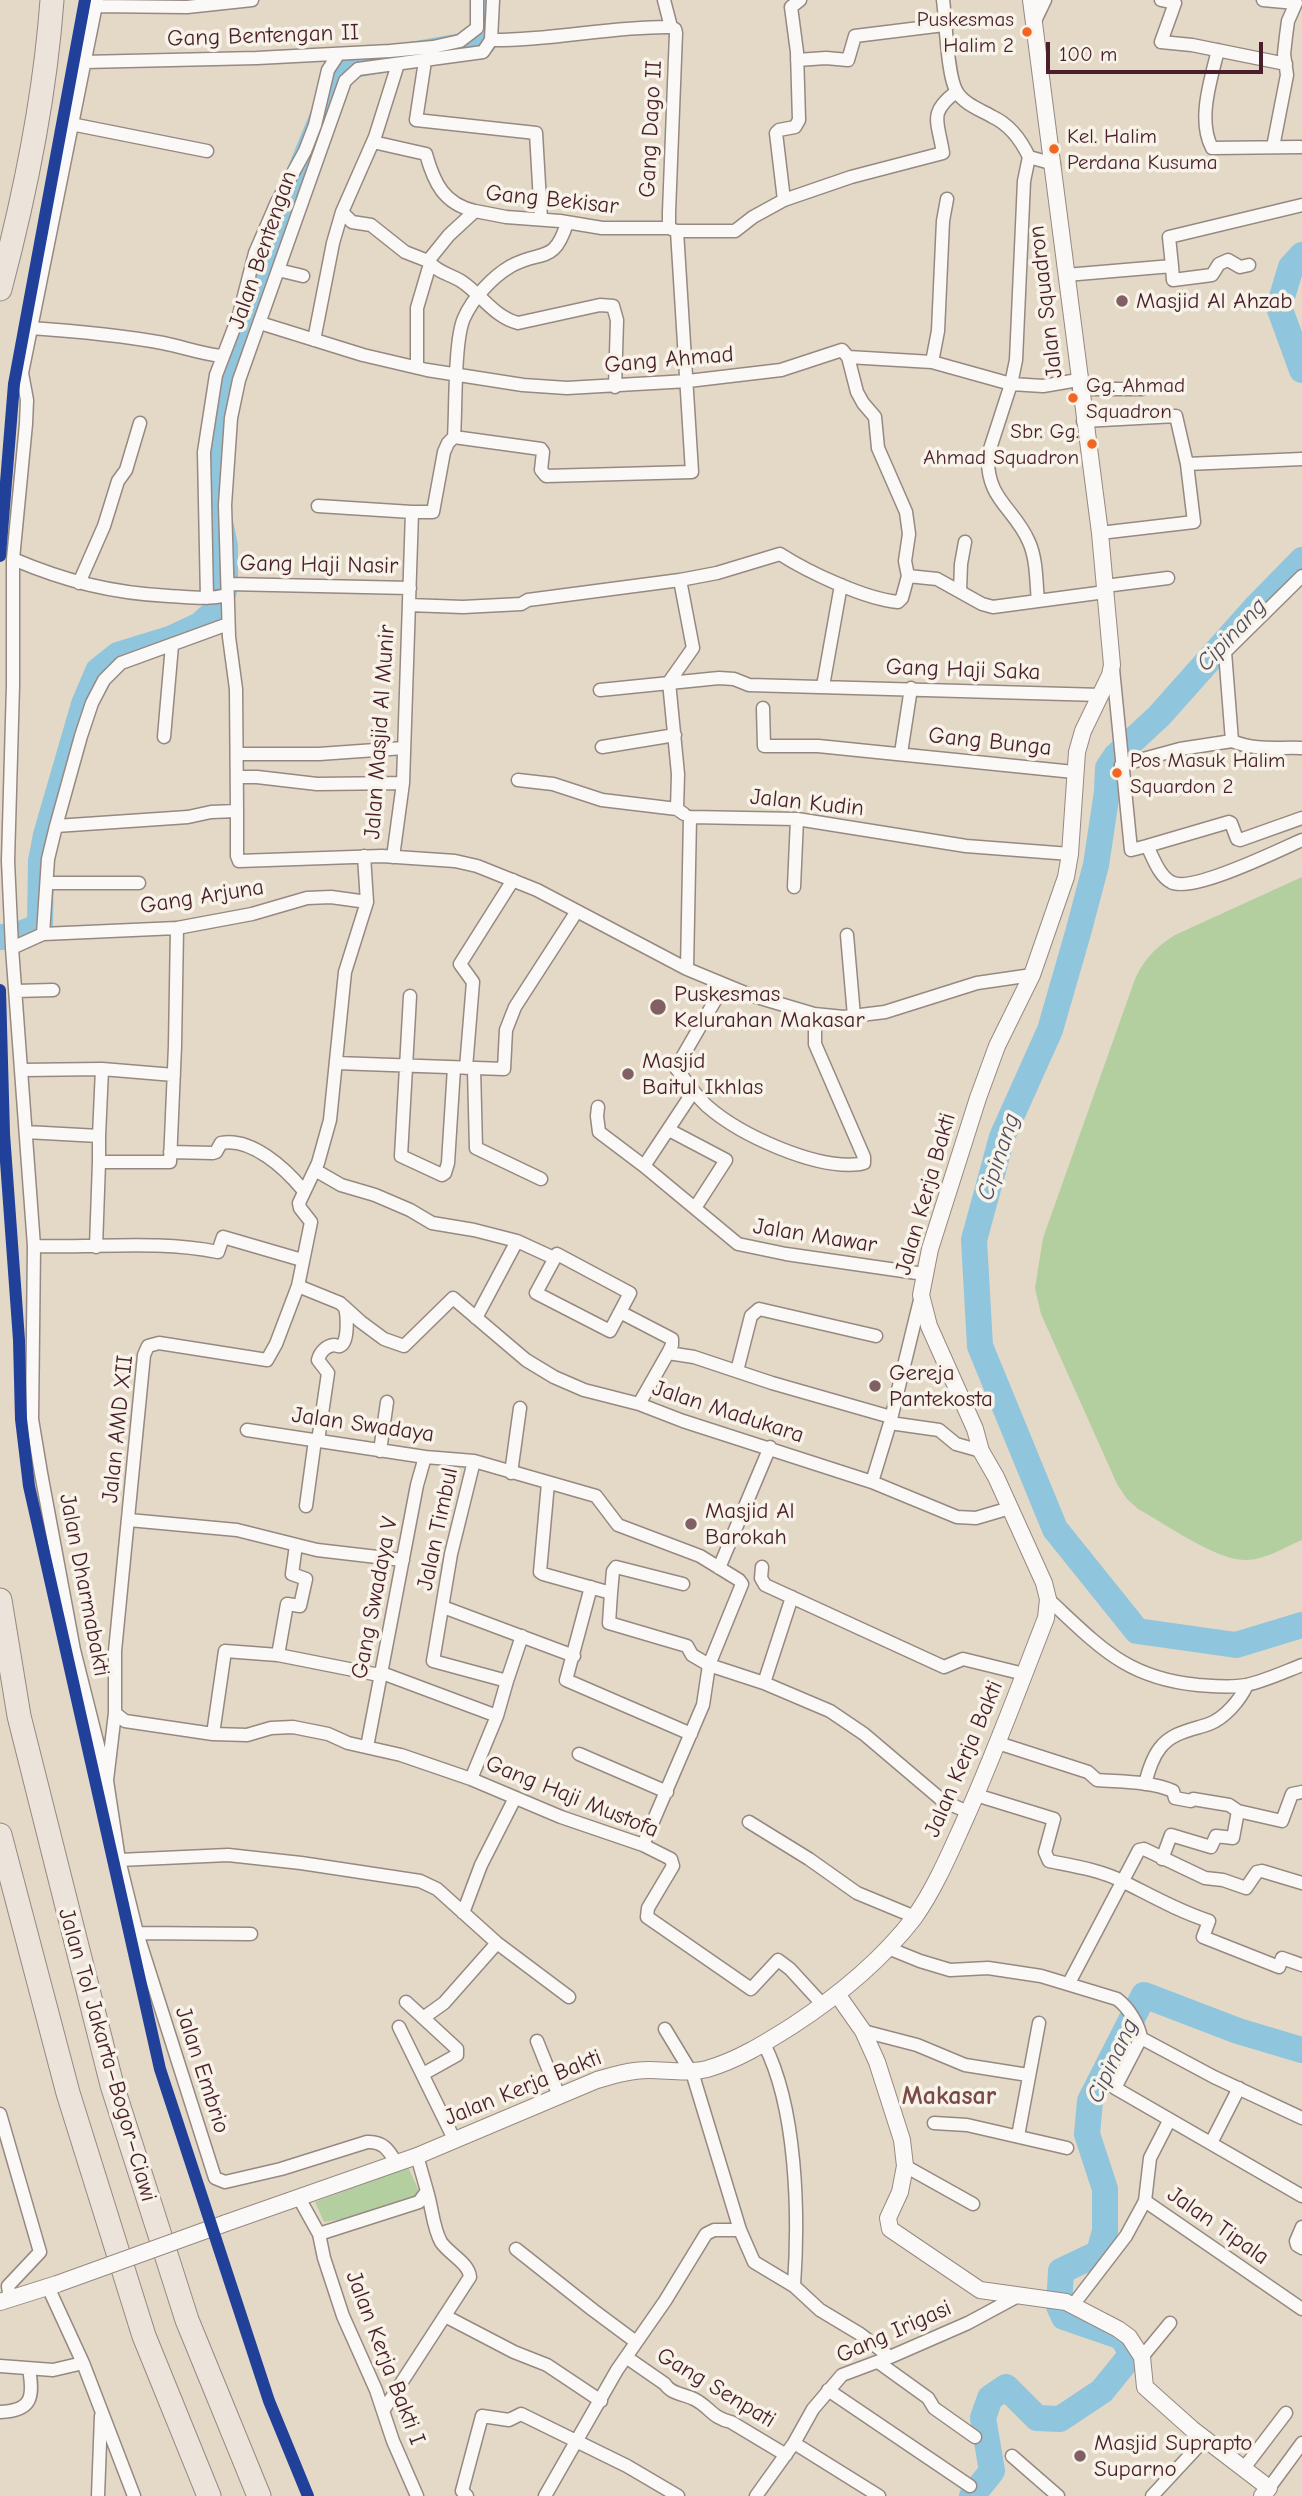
<!DOCTYPE html>
<html>
<head>
<meta charset="utf-8">
<style>
	body { margin:0 }
	#map { position:relative; width:1302px; height:2496px; overflow:hidden; background:#e4d8c7; font-family:"Comic Neue",sans-serif }
	canvas { display:block }
	.scale { position:absolute; left:1046px; top:42px; width:217px; height:32px; box-sizing:border-box; border:4px solid #4a1f2b; border-top:0; padding-left:9px; font-size:21px; line-height:24px; white-space:nowrap; color:#4a1f2b; -webkit-text-stroke:5px #f7f3e8; paint-order:stroke }
</style>
</head>
<body>
<div id="map">
<canvas width="1302" height="2496"></canvas>
<div class="scale">100 m</div>
</div>
<script>
const context = document.querySelector('canvas').getContext('2d');
context.lineJoin = 'round';
function paint(path, color) {
  context.fillStyle = color;
  context.fill(path, 'evenodd');
}
function strokePath(path, color, width, dash) {
  context.strokeStyle = color;
  context.lineWidth = width;
  context.lineCap = dash ? 'butt' : 'round';
  context.setLineDash(dash || []);
  context.stroke(path);
}
function label(font, color, halo, rows, align = 'center') {
  context.font = font + ' "Comic Neue",sans-serif';
  context.lineWidth = 7;
  context.setLineDash([]);
  context.textBaseline = 'middle';
  context.strokeStyle = halo;
  context.fillStyle = color;
  for (const [text, x, y, turn = 0] of rows) {
    context.save();
    context.translate(x, y);
    context.rotate((+turn || 0) * Math.PI / 180);
    context.textAlign = isNaN(turn) ? turn : align;
    if (halo) context.strokeText(text, 0, 0);
    context.fillText(text, 0, 0);
    context.restore();
  }
}
paint(new Path2D(`
	M1302 877V1540C1285 1547 1265 1560 1246 1560 1217 1561 1164 1523 1138 1509L1127 1499 1117 1484 1041 1314 1035 1288 1043 1238 1135 979C1145 958 1156 947 1175 935Z
	M408 2167 420 2193 384 2212 324 2222 315 2202Z`), '#b4cf9f');
strokePath(new Path2D(`
	M1302 255 1291 267 1279 307 1302 370
	M1302 560 1258 605 1159 716 1116 756 1108 768 1107 792 1096 865 1078 933 1050 1030 1002 1137 974 1240 980 1346 1055 1529 1137 1631 1236 1645 1302 1625
	M0 937 15 936 40 926 41 861 46 835 84 704 98 671 118 655 170 639 200 625 219 608 225 587V546L217 508 227 399 248 311 289 198 343 67 484 42 487 0
	M972 2496 992 2471 983 2418 990 2398 1006 2387 1037 2418 1060 2419 1102 2391 1132 2354 1122 2337 1064 2317 1059 2306 1061 2271 1099 2253 1105 2231V2189L1087 2134 1090 2101 1144 1995 1238 2031 1302 2050`), '#8fc5dd', 26);
const minor = new Path2D(`
	M943 0C946 20 947 77 957 92 964 104 981 110 993 117 1010 125 1021 140 1029 157L1054 164
	M1161 0 1175 3 1161 42 1192 45 1286 64
	M1263 0 1296 3 1288 21 1286 36 1284 54 1287 75 1273 147
	M95 6 187 7 252 0
	M1034 23 1045 0
	M671 27 675 29 676 33 669 212V228L674 230
	M491 40C551 41 611 26 671 27L664 0
	M1218 50C1211 79 1197 120 1212 148L1300 147
	M797 60 826 58 848 60 855 36 944 25
	M425 61 416 120 536 133 541 219
	M84 62 257 58 390 51 433 47 460 41 477 28V0
	M398 64 375 137 342 212 352 222 371 225 405 252 428 261 449 235 475 211 506 217 560 221 602 228H669
	M71 124 207 151
	M373 142 426 154C434 183 444 204 475 211
	M1029 157 1024 181 1016 360 1011 384 988 455C986 500 1014 507 1029 542 1037 560 1036 582 1038 601
	M784 200 776 133 779 130 795 127 799 120 797 52 791 7 800 0
	M428 261C437 272 449 274 461 281 481 294 494 317 518 323L600 305 613 306 617 320 615 387
	M1172 266 1173 280 1212 275 1219 264 1228 260 1240 267 1249 265
	M278 270 303 276
	M1066 275 1172 266 1169 237 1302 205
	M260 323 363 355 427 370 523 385 567 388 688 381 781 370 842 350 848 357 932 362 1011 384 1043 386 1078 380
	M31 328C75 331 119 335 163 343 183 347 202 354 222 356
	M314 340 333 243 342 212
	M932 362 938 331 943 221 947 199
	M417 367V308L430 264
	M1079 389H1142
	M1083 421 1176 416 1187 464
	M454 437 541 449 543 452 541 470 546 476 692 472 677 231H735L753 217 784 200 851 177 943 153C938 121 928 113 956 92
	M454 437C456 410 454 340 464 318 473 298 492 277 511 266 542 249 554 265 567 223
	M318 506 412 512
	M1100 533 1194 522 1187 464 1302 459
	M13 559C65 581 111 593 169 596 189 597 208 600 227 595
	M908 576 937 579 982 604 993 607 1105 592
	M79 583 104 526 118 481 126 470 140 423
	M228 584 410 588
	M1105 586 1168 578
	M960 591 961 564 965 542
	M207 598 204 452 216 375 239 315 255 253 277 202 305 151 315 125 328 70 338 55
	M409 605 463 607 521 604 528 600 680 580
	M1113 669 1131 850 1147 846C1153 857 1159 876 1171 882 1191 894 1279 850 1302 840
	M823 686 841 585
	M600 690 719 678 734 679 749 685 1101 695
	M763 708 764 746H818L1074 772
	M164 737 172 645
	M1232 741 1225 652 1302 576
	M1232 741C1256 751 1277 747 1302 748
	M602 747 675 735
	M901 753 911 688
	M237 754H319L404 748
	M1121 765 1180 749 1232 741
	M237 777H257L317 784 403 783
	M518 780 553 784 602 800 677 809 684 814
	M677 809 678 774 669 682 693 648 680 580 717 573 780 554C808 572 865 599 898 602L902 598 908 576 905 561 909 534 906 512 878 448 875 417 863 403 857 392 848 357
	M237 811 236 689 229 637 225 505 231 418 239 380 345 81 358 69 483 52 491 40 493 0
	M690 817 797 819 966 846 1070 854
	M56 826 188 817 211 812 237 811V856L239 861 382 856 455 861 477 866 537 890 687 969 750 995 814 1014 844 1017 885 1012 977 983 1032 975
	M1147 846 1229 822 1231 823 1237 839 1240 840 1302 818
	M393 857 403 783 412 512H433L444 452 448 443 454 437
	M48 883H139
	M794 887 797 819
	M367 902 331 897 307 898 252 914 177 928 43 934 12 948 34 1246 32 1419 41 1473 74 1650 107 1781 119 1860 137 1933 215 2178 225 2182 281 2169 367 2142C384 2141 389 2151 397 2164
	M43 934 48 859 56 826 81 736 92 703 104 680 121 663 228 624
	M847 935 854 1016
	M12 948 8 861 13 685V559L26 424 27 400 22 373 97 0
	M687 969 690 817
	M724 985 676 1068C686 1081 695 1095 707 1106 740 1135 816 1170 860 1164L864 1163V1157L815 1044V1028L823 1015
	M16 991 53 990
	M410 996 401 1156 442 1175 445 1173 448 1163 454 1068
	M336 1063 504 1069 506 1030 515 1007 577 911
	M466 1068 473 982 460 964 513 880
	M474 1069 476 1148 541 1179
	M22 1070 102 1069 174 1075
	M598 1107 597 1116 599 1132 644 1166 738 1244 786 1254 924 1274
	M669 1130 726 1160 695 1208
	M26 1132 99 1136V1162H170L175 1046 177 928
	M99 1136 102 1069
	M170 1152 213 1153 216 1152 221 1143C251 1137 285 1168 303 1190
	M644 1166 693 1092
	M315 1170 341 1185 375 1195 410 1210 432 1223 474 1230 517 1241 476 1318
	M517 1241 554 1258
	M34 1246C95 1248 158 1240 218 1252L223 1237 302 1260
	M96 1247 99 1162
	M557 1254 630 1293 610 1331 536 1293Z
	M298 1286 340 1303 361 1322 384 1339 404 1346 453 1298 526 1360 554 1377 584 1390 639 1404 683 1421 872 1482 957 1517 976 1518 1010 1508
	M620 1312 672 1339V1345L668 1353 639 1404
	M668 1353 694 1357 772 1383 891 1417
	M737 1371 751 1316 759 1309 876 1336
	M890 1423 939 1430 956 1444 981 1451
	M247 1430 425 1457 474 1461 596 1496 618 1525 700 1556 739 1580 742 1584 709 1665 703 1705 643 1845
	M318 1441 328 1373 318 1360C320 1352 326 1346 334 1345 336 1345 338 1347 340 1346 349 1343 347 1315 345 1308
	M380 1451 387 1402
	M511 1473 520 1408
	M872 1482 890 1423 921 1296
	M548 1483 540 1572 543 1574 611 1593 609 1623 687 1646 692 1655 709 1665 764 1683 830 1711 864 1734 943 1801 968 1812
	M306 1506 315 1440
	M129 1520 237 1530 317 1550 403 1560
	M762 1567 761 1578 765 1585 944 1667 963 1659 1024 1674
	M719 1568 770 1447
	M591 1587 566 1680 691 1734
	M611 1593 613 1571 616 1567 683 1584
	M1048 1599C1098 1645 1125 1678 1198 1685 1213 1686 1230 1688 1246 1685 1265 1681 1284 1672 1302 1665
	M443 1607 574 1656
	M278 1655 287 1604 300 1606 306 1579 292 1574 296 1545
	M507 1681 522 1636
	M764 1683 792 1597
	M115 1713 125 1721 213 1734 247 1735 271 1728 293 1727 328 1734 348 1743 401 1755 471 1779 561 1817 643 1845 671 1859 673 1866 648 1908 647 1917 751 1989 778 1960 790 1969 823 2005
	M213 1734 225 1651 278 1655 374 1674 382 1673 497 1716
	M998 1743 1088 1772 1097 1780C1121 1782 1150 1781 1173 1791L1175 1798 1191 1801 1193 1799 1229 1805 1238 1811
	M367 1747 417 1485 425 1457
	M579 1754 667 1792
	M471 1779 497 1716 507 1681 433 1661 451 1554 474 1461
	M107 1780 115 1713V1651L144 1355 148 1346 159 1343 267 1360 276 1344 298 1286 311 1222 300 1208 299 1203 318 1163 330 1120 345 972 367 902 364 856
	M1145 1784C1148 1772 1152 1758 1160 1748 1172 1732 1192 1730 1209 1724 1225 1718 1240 1700 1247 1685
	M976 1795 1054 1819 1045 1852 1049 1861C1074 1866 1101 1870 1124 1882 1152 1896 1178 1911 1209 1921L1203 1937 1279 1967 1282 1958 1302 1965
	M749 1822 809 1859 857 1893 915 1917
	M1162 1859 1171 1835 1211 1847 1216 1836 1233 1838 1238 1811 1282 1821 1292 1794 1302 1792
	M119 1860 228 1855 301 1863 420 1881 437 1889 497 1943 569 1997
	M463 1913 481 1865 515 1798
	M137 1933 251 1934
	M888 1948 920 1961 950 1970 988 1968 1041 1976 1117 1999C1129 2008 1139 2025 1141 2038
	M1069 1983 1139 1850 1144 1849 1205 1878 1223 1880 1246 1888 1257 1872 1262 1871 1302 1883
	M406 2002 457 2049V2055L423 2074
	M423 2018 444 2003 497 1943
	M399 2027 455 2141
	M665 2029 691 2072
	M863 2031 917 2045 965 2065 1028 2075
	M1141 2038 1115 2088 1302 2196
	M1141 2038 1214 2077 1302 2118
	M537 2041 559 2096
	M764 2044C797 2108 799 2215 794 2286
	M692 2072 740 2230 754 2262 794 2286 820 2310 860 2334 890 2357
	M0 2114 40 2252 8 2286 10 2299
	M934 2123 967 2125 1067 2148
	M1018 2136 1039 2023
	M1211 2143 1239 2088
	M905 2166 973 2204
	M299 2198 319 2234 324 2258 343 2316 376 2390 393 2441 417 2496
	M1145 2201 1302 2309
	M1302 2227 1296 2241 1297 2245 1302 2248
	M319 2234 419 2202 427 2191 417 2156
	M516 2249 593 2310 636 2342
	M48 2287 83 2363 134 2496
	M1073 2305 1126 2236 1145 2201 1150 2158 1169 2121
	M445 2316 514 2352 547 2365 601 2401
	M626 2357 665 2384C671 2394 684 2394 694 2399 710 2407 712 2418 731 2422L786 2455
	M1142 2357 1170 2323
	M878 2362 928 2398 934 2408 975 2437
	M0 2366 53 2370 83 2363
	M828 2390 970 2486
	M383 2411 470 2277C469 2263 449 2254 441 2242 433 2228 432 2207 427 2191
	M0 2412C32 2411 34 2397 29 2369
	M794 2443 879 2496
	M1012 2456 1058 2496
	M1244 2468 1286 2413
	M1269 2488 1302 2443
	M98 2496 101 2416
	M467 2496 462 2491 482 2416 509 2420 521 2414 627 2466 678 2496
	M545 2496 617 2370 665 2301 706 2234 714 2230H740
	M756 2496 794 2443 813 2409 842 2375 890 2357 968 2323 1020 2295
	M1152 2496 1205 2439`);
const tertiary = new Path2D(`
	M837 1994 863 2031 877 2062 902 2140 905 2166 900 2192 888 2218 890 2229 980 2290 1066 2302 1118 2329 1129 2337 1142 2357 1145 2387 1192 2429 1269 2488 1262 2496
	M226 2223 417 2156 597 2080C614 2075 631 2070 649 2070 668 2070 688 2074 707 2069 738 2060 765 2043 792 2026 838 1996 880 1962 914 1918 934 1890 949 1855 963 1824 994 1756 1019 1687 1046 1618L1048 1599 1044 1583 996 1477 981 1451 975 1429 929 1326 921 1295 930 1249 978 1098 997 1046 1032 975 1066 877 1070 854 1077 752 1083 731 1110 675 1112 665 1100 533 1031 0
	M0 2302 57 2284`);
const motorway = new Path2D(`
	M0 289C25 195 45 97 52 0
	M0 1600 19 1716 112 2085 187 2320 259 2496
	M0 1835 68 2093 144 2336 209 2496`);
strokePath(minor, '#968982', 15);
strokePath(tertiary, '#968982', 18);
strokePath(motorway, '#968982', 25);
strokePath(minor, '#fbf9f7', 12);
strokePath(tertiary, '#fbf9f7', 16);
strokePath(motorway, '#ece4db', 23);
const tertiaryBridge = new Path2D(`
	M57 2284 226 2223`);
strokePath(tertiaryBridge, '#968982', 18, []);
strokePath(tertiaryBridge, '#fbf9f7', 16);
strokePath(new Path2D(`
	M0 556 14 384 85 0
	M0 990 4 1134 19 1340 21 1419 29 1486 160 2069 269 2401 308 2496`), '#20409a', 12);
for (const [x, y, r, color] of [
	[1027,32,6,"#f26522"],
	[1054,149,6,"#f26522"],
	[1122,301,7,"#806062"],
	[1073,398,6,"#f26522"],
	[1092,444,6,"#f26522"],
	[1117,773,6,"#f26522"],
	[658,1007,9,"#806062"],
	[628,1074,7,"#806062"],
	[875,1386,7,"#806062"],
	[691,1524,7,"#806062"],
	[1080,2456,7,"#806062"]
]) {
  const dot = new Path2D();
  dot.arc(x, y, r, 0, 2 * Math.PI);
  context.fillStyle = color;
  context.fill(dot);
  strokePath(dot, '#f7f3e8', 2.5);
}
label('21px', '#4a1f2b', '#f7f3e8', [
	["Puskesmas",1014,20,"right"],
	["Halim 2",1014,46,"right"],
	["Kel. Halim",1067,137],
	["Perdana Kusuma",1067,163],
	["Gg. Ahmad",1086,386],
	["Squadron",1086,412],
	["Sbr. Gg.",1079,432,"right"],
	["Ahmad Squadron",1079,458,"right"],
	["Pos Masuk Halim",1130,761],
	["Squardon 2",1130,787]
], 'left');
label('23px', '#4a1f2b', '#f7f3e8', [
	["Gang Bentengan II",263,36,-2],
	["Gang Dago II",651,129,-87],
	["Gang Bekisar",552,200,6],
	["Jalan Bentengan",263,250,-71],
	["Jalan Squadron",1046,302,-97],
	["Gang Ahmad",669,360,-5],
	["Gang Haji Nasir",319,565,1],
	["Gang Haji Saka",963,670,2],
	["Jalan Masjid Al Munir",380,732,-86],
	["Gang Bunga",990,742,6],
	["Jalan Kudin",807,803,6],
	["Gang Arjuna",202,897,-9],
	["Jalan Kerja Bakti",926,1194,-74],
	["Jalan Mawar",815,1236,9],
	["Jalan Madukara",728,1412,18],
	["Jalan Swadaya",363,1425,8],
	["Jalan AMD XII",118,1429,-84],
	["Jalan Timbul",438,1529,-78],
	["Jalan Dharmabakti",84,1585,79],
	["Gang Swadaya V",375,1598,-79],
	["Jalan Kerja Bakti",964,1759,-67],
	["Gang Haji Mustofa",572,1797,22],
	["Jalan Tol Jakarta–Bogor–Ciawi",107,2055,74],
	["Jalan Embrio",202,2070,72],
	["Jalan Kerja Bakti",523,2088,-22],
	["Jalan Tipala",1218,2226,35],
	["Gang Irigasi",894,2332,-24],
	["Jalan Kerja Bakti I",385,2358,69],
	["Gang Senpati",716,2388,31]
]);
label('23px', '#4a1f2b', '#f7f3e8', [
	["Masjid Al Ahzab",1136,301],
	["Puskesmas",674,994],
	["Kelurahan Makasar",674,1020],
	["Masjid",642,1061],
	["Baitul Ikhlas",642,1087],
	["Gereja",889,1373],
	["Pantekosta",889,1399],
	["Masjid Al",705,1511],
	["Barokah",705,1537],
	["Masjid Suprapto",1094,2443],
	["Suparno",1094,2469]
], 'left');
label('italic 24px', '#544e63', '#f7f3e8', [
	["Cipinang",1232,635,-47],
	["Cipinang",999,1157,-72],
	["Cipinang",1113,2061,-65]
]);
label('bold 26px', '#794a46', '#f7f3e8', [
	["Makasar",949,2097]
]);
</script>
</body>
</html>
